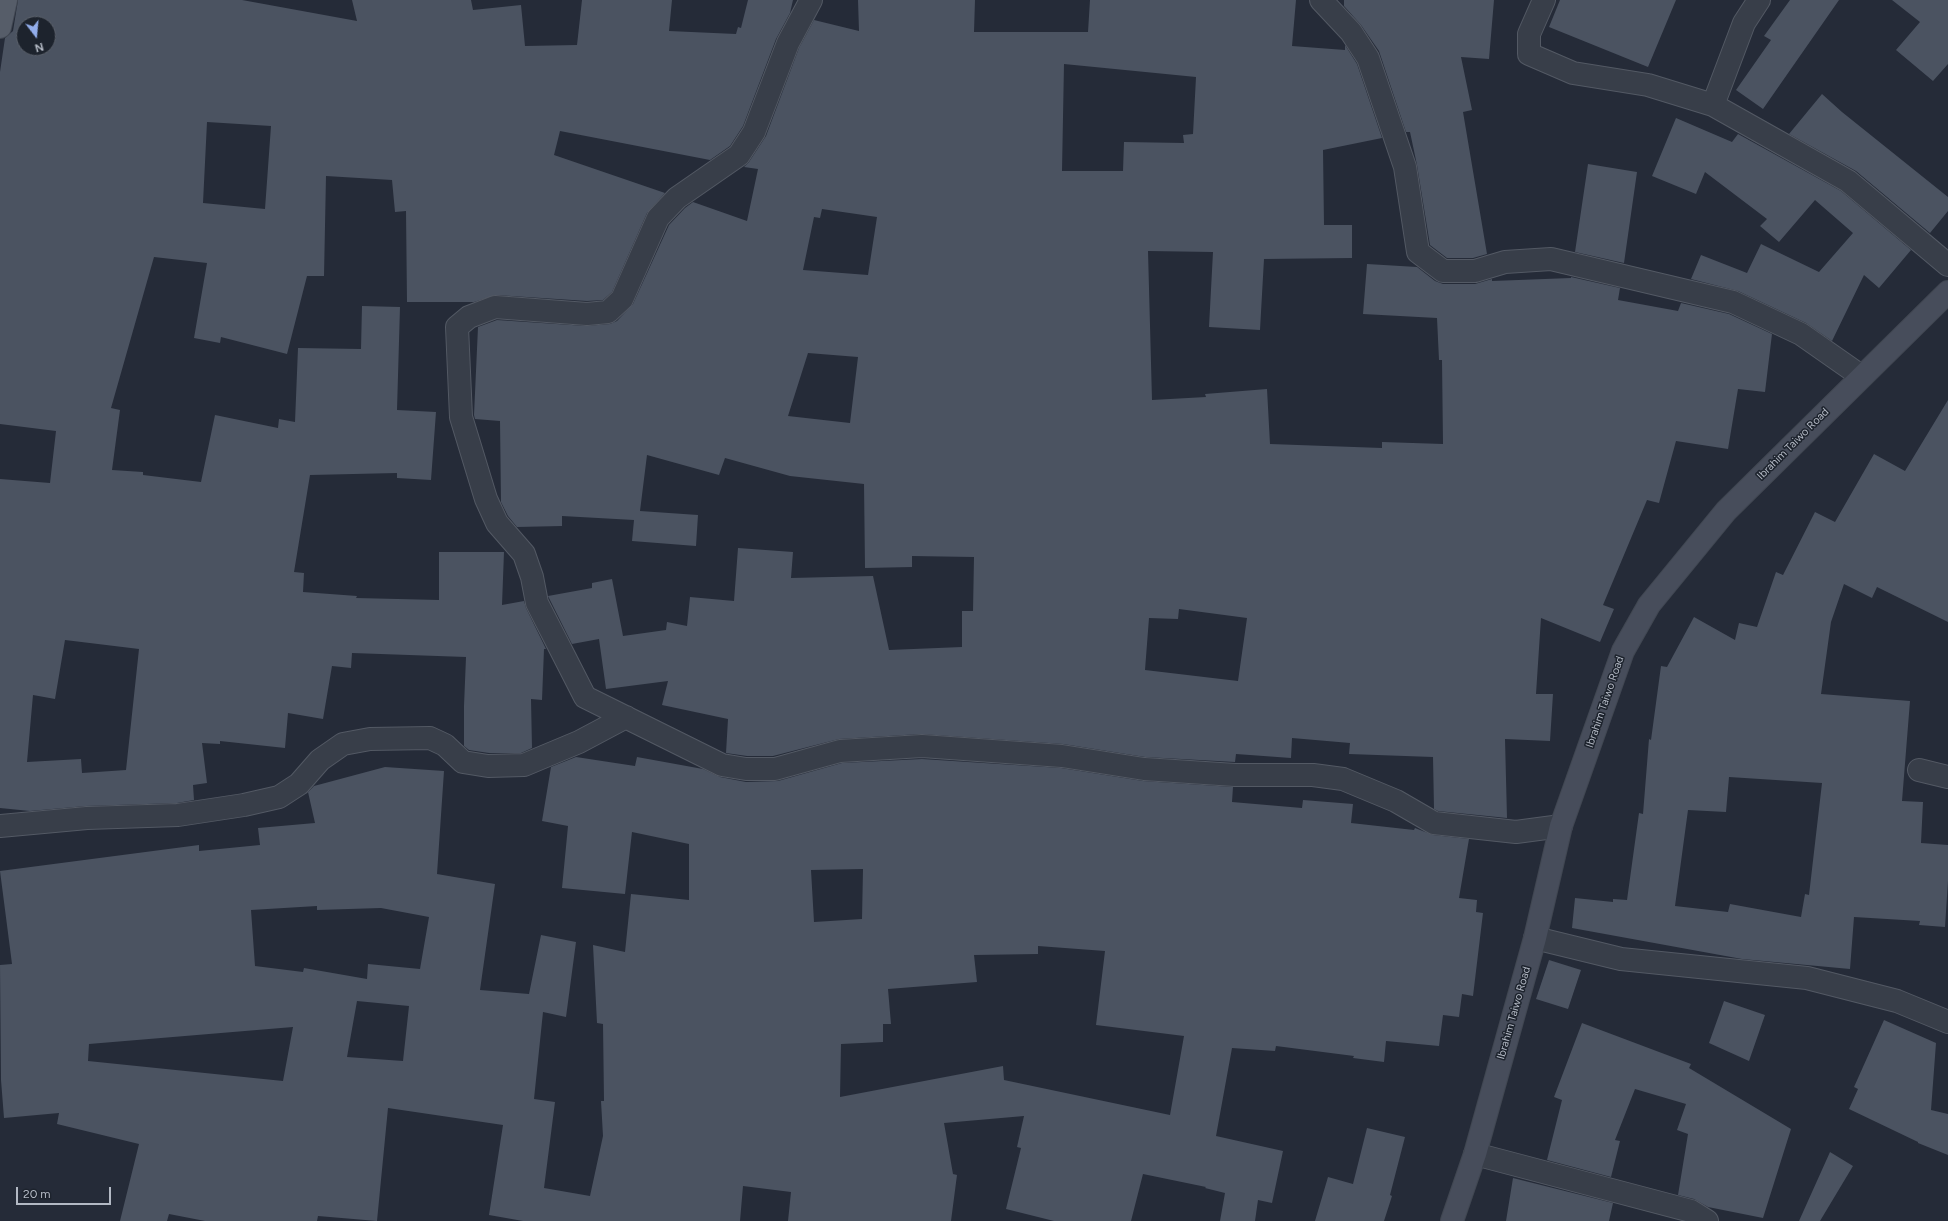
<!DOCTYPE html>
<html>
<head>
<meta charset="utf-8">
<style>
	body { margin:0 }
	#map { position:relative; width:1948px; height:1221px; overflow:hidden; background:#252b38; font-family:Figtree,sans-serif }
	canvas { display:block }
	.north { position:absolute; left:16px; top:16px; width:40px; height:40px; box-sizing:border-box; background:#1d232d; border:1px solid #595f69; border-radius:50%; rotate:164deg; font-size:11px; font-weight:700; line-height:16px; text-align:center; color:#b3b9c4 }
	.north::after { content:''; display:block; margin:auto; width:14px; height:18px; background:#92adeb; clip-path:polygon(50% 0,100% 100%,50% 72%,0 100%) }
	.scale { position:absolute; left:16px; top:1187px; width:95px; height:18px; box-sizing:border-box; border:2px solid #b3b9c4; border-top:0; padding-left:5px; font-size:12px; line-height:14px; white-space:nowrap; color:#b3b9c4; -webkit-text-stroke:3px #1d232d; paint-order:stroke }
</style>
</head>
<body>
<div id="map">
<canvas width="1948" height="1221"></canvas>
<div class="north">N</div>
<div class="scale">20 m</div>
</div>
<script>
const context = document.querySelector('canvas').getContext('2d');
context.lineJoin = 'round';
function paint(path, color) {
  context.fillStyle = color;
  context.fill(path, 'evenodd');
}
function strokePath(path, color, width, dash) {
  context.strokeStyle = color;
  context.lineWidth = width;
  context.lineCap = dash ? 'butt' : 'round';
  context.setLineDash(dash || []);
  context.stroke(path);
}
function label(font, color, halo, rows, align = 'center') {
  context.font = font + ' Figtree,sans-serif';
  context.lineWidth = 3;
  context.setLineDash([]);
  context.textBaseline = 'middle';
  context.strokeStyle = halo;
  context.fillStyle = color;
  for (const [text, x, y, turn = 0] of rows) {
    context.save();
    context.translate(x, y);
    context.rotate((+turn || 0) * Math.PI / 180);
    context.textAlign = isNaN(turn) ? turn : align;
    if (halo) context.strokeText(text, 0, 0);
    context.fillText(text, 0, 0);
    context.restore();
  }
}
paint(new Path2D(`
	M18 0H242L357 21 352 0H471L473 10 521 5 525 46 577 45 582 0H672L669 31 736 34 738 27 741 28 748 0H793L790 13 776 39 743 126 730 146 710 160 560 131 554 155 665 193 647 213 612 292 603 300 587 301 496 295 474 302H407L406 211 395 212 392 180 326 176 324 276H307L287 354 221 337 220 343 194 338 207 263 154 257 111 408 120 410 112 470 143 472V475L201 482 215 415 278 428 279 419 295 422 298 348 361 349 362 306 400 307 397 410 436 412 431 480 397 478V473L310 475 294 572 304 573 303 592 357 596 356 598 439 600V552H504L502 605 524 601 526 608 546 649H544L542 700 531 699 532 748 521 753H489L469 750 464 746V706L466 657 352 653 351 668 332 666 323 719 288 713 285 748 220 741V744L202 743 207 783 193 785 194 800 177 803 86 806 30 811 0 808V479L50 483 56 431 0 424V72L5 38 13 31ZM24 24H48V48H24ZM207 122 271 126 265 209 203 203ZM65 640 139 649 126 770 82 773 81 759 27 762 33 695 55 699Z
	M858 0H975L974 32H1088L1090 0H1296L1292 46 1345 50V45L1357 64 1382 138 1323 150 1324 225H1352V258L1264 259 1260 330 1209 327 1213 252 1148 251 1152 400 1206 397 1205 394 1267 389 1270 444 1382 448V442L1443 444 1442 360H1439L1437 318 1363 314 1367 264 1417 267 1435 281 1443 284H1475L1492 279V281L1571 278V277L1620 288 1618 300 1678 311 1681 303 1729 314 1772 334 1765 392 1738 389 1728 449 1676 441 1659 503 1647 500 1603 605 1614 609 1600 642 1541 618 1536 694H1553L1550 741 1505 739 1507 818 1438 811 1434 809 1433 757 1349 754 1350 743 1292 738 1291 758 1236 754 1235 762 1145 757 1063 744 921 734 839 739 773 756H747L726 753 728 719 662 705 668 681 606 689 599 639 572 644 548 596 592 588V583L612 579 623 636 666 630 667 622 687 626 690 597 734 601 738 548 793 552 791 578 873 576 889 650 962 647V611H973L974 557 912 556V567L865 568 864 484 790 476 725 458 719 475 647 455 640 511 698 515 696 546 632 541 634 520 562 516V526L517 527 508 516 501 502 500 421 475 419 474 415 478 327 497 320 586 326 610 324 617 321 633 304 669 225 685 208 693 202 747 221 758 169 744 167 749 162 766 136 799 48 814 20 859 31ZM1064 64 1196 77 1193 134 1183 135 1184 143 1124 142 1123 171H1062ZM822 209 877 217 868 275 803 270 814 217 820 218ZM808 353 858 357 850 423 788 416ZM1179 609 1247 618 1238 681 1145 670 1149 618 1178 619Z
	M1344 0H1494L1489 59 1461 57 1472 110 1463 112 1487 254 1473 258H1447L1430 245 1417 165 1410 132H1406L1379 51 1361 25 1344 6Z
	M1560 0H1676L1648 67 1549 27Z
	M1790 0H1839L1763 109 1736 90 1771 40 1764 36Z
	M1892 0H1948V64L1933 81 1896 50 1920 22Z
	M1822 94 1842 112 1948 197V211L1930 233 1856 171 1789 134Z
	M1676 118 1732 142 1738 134 1841 191 1911 250 1879 288 1864 275 1832 341 1806 323 1738 291 1691 279 1701 255 1747 273 1761 244 1819 272 1853 233 1815 200 1779 242 1760 226 1767 219 1705 172 1696 194 1652 176Z
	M1588 164 1637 172 1624 263 1575 252Z
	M1948 400V622L1877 587 1872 598 1844 584 1831 622 1821 694 1910 701 1902 801 1923 802 1921 843 1948 845V881L1945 927 1919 925 1920 921 1854 917 1850 969 1742 959 1572 928 1575 898 1613 902V899L1627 900 1639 813 1643 814 1649 739 1651 740 1661 666 1667 667 1694 617 1735 640 1739 623 1757 627 1776 572 1783 575 1815 512 1835 522 1874 454 1905 471ZM1729 777 1822 783 1809 895 1805 894 1801 917 1730 904 1728 912 1675 906 1688 810 1726 812Z
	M576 757 635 766 637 757 703 769 720 777 746 782 778 781 842 763 922 759 1061 768 1143 781 1233 787 1232 802 1302 808 1303 800 1353 804 1351 823 1414 830 1415 828 1433 835 1469 839 1459 898 1477 900 1476 912 1483 913 1473 996 1462 994 1459 1017 1443 1015 1439 1046 1386 1041 1384 1062 1353 1058 1354 1056 1276 1046 1275 1051 1232 1048 1216 1136 1283 1151 1272 1203 1258 1200 1255 1221H1220L1225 1193 1205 1188 1206 1187 1143 1174 1131 1221H1054L1006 1209 1021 1148 1017 1147 1024 1116 944 1123 953 1174 957 1175 951 1221H788L791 1192 743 1186 740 1221H523L489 1215 503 1125 388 1108 377 1221 318 1216 317 1221H205L169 1214 167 1221H120L139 1144 57 1124 59 1113 4 1118 1 1080 0 965 12 964 0 871 199 845V851L260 845 258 828 315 823 308 792 314 786 385 767 444 771 437 874 495 884 480 990 529 994 541 935 576 942 566 1017 543 1012 534 1099 555 1102 544 1188 590 1196 603 1136 601 1101H604L603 1024 597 1023 593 945 625 952 631 894 689 900V844L632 832 625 894 562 888 568 826 542 821 551 767ZM863 869 862 919 814 922 811 870ZM317 906V910L381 908 429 917 420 969 368 964 367 979 304 968 303 972 255 966 251 910ZM1038 946 1105 951 1096 1025 1184 1036 1170 1115 1004 1080 1003 1066 840 1097 841 1044 883 1042V1024H891L888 989 977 982 974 955 1038 954ZM357 1001 409 1006 403 1061 347 1057ZM293 1027 283 1081 88 1061 89 1044Z
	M1549 960 1581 970 1568 1009 1536 999Z
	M1724 1001 1765 1015 1749 1061 1709 1043Z
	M1884 1020 1936 1043 1931 1110 1948 1114V1155L1918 1143V1142L1849 1109 1858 1089 1854 1087Z
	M1582 1023 1691 1064 1689 1068 1791 1129 1763 1218 1708 1207 1694 1199 1678 1195 1688 1134 1677 1130 1686 1104 1635 1089 1615 1140 1620 1141 1611 1177 1547 1160 1562 1100 1554 1097Z
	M1367 1128 1405 1137 1390 1195 1392 1196 1384 1221H1315L1328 1177 1353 1184Z
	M1830 1152 1853 1166 1820 1221H1799Z
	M1513 1178 1613 1203 1609 1221H1506Z`), '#4b5361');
const street = new Path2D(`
	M811 0 788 43 754 132 739 155 677 198 658 218 622 299 608 312 587 314 495 307 469 317 457 327 461 417 486 499 497 523 524 554 532 577 537 603 585 697 722 765 746 769H775L840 751 922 746 1062 756 1144 769 1235 775H1313L1343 779 1396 801 1434 823 1516 832 1561 826
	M1321 0 1351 32 1368 58 1405 167 1418 252 1443 271H1475L1505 262 1551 259 1733 302 1801 334 1861 376
	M1544 0 1529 34V54L1573 73 1648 85 1713 105 1848 181 1948 265
	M1713 105 1744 23 1759 0
	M1919 770 1948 777
	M0 826 87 818 178 815 244 805 279 797 299 784 320 760 343 744 370 739 430 738 445 745 463 762 488 766 524 765 579 742 626 717
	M1535 938 1621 959 1807 978 1897 1001 1948 1022
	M1475 1154 1691 1211 1707 1221`);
const secondary = new Path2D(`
	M1452 1221 1475 1154 1535 938 1561 826 1623 651 1649 605 1726 511 1948 292`);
const primary = new Path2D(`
	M0 27 6 0`);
strokePath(street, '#535964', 24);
strokePath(secondary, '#414752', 24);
strokePath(primary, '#414752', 24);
strokePath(street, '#383e49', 22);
strokePath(secondary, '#474d5b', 22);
strokePath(primary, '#565d69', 22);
label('11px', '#b3b9c4', '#1d232d', [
	["Ibrahim Taiwo Road",1793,444,-45],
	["Ibrahim Taiwo Road",1605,702,-71],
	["Ibrahim Taiwo Road",1514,1013,-74]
]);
</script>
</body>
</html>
